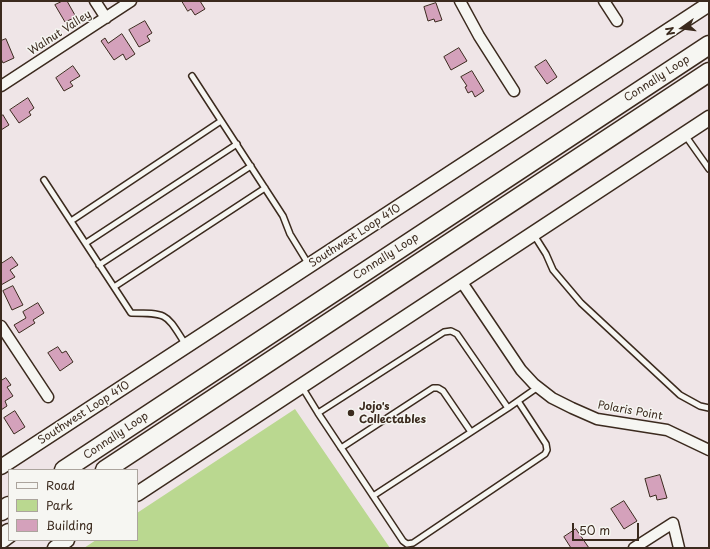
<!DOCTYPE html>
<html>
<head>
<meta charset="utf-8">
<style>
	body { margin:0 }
	#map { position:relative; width:710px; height:549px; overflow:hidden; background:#efe5e7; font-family:"Playpen Sans",sans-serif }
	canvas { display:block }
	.frame { position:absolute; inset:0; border:2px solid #3b2a1e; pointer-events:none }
	.legend { position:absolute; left:8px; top:469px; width:130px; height:72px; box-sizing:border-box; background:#f6f6f2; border:1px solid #aba49d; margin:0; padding:5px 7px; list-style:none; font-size:12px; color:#3b2a1e }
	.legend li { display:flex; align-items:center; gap:8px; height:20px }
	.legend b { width:20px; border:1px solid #aba49d }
	.north { position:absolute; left:662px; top:8px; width:40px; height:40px; -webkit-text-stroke:3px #f6f6f2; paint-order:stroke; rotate:256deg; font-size:11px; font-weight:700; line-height:16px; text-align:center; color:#3b2a1e }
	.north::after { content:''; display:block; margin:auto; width:14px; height:18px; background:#3b2a1e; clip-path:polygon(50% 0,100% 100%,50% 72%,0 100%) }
	.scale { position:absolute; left:572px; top:523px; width:67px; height:18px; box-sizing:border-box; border:2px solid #3b2a1e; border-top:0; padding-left:5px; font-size:12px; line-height:14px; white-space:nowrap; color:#3b2a1e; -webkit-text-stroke:3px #f6f6f2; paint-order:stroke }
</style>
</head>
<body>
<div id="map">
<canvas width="710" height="549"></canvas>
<div class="frame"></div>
<ul class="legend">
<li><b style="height:5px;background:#f6f6f2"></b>Road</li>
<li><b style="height:11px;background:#bad890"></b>Park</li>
<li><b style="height:11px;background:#d4a1bb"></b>Building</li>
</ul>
<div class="north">N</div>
<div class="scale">50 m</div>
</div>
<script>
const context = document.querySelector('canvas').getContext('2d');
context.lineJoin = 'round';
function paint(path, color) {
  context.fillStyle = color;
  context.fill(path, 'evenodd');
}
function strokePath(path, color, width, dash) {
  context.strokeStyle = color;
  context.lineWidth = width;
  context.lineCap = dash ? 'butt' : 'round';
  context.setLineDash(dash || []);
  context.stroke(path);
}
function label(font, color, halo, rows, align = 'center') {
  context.font = font + ' "Playpen Sans",sans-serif';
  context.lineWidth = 3;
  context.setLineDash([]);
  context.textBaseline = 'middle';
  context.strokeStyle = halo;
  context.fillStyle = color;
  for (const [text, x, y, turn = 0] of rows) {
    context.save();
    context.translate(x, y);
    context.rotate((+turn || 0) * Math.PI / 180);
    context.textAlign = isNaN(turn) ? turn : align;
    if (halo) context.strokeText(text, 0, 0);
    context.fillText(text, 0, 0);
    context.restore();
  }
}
paint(new Path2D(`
	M295 409 390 548H84L96 540H137V513Z`), '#bad890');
const building = new Path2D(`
	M63 1H67L76 17 65 22 55 5Z
	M182 1H200L205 9 195 15 191 9 188 11Z
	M436 3 442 20 435 22 434 19 428 21 424 7Z
	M145 21 152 33 147 36 150 41 139 47 129 30Z
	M122 34 135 54 126 60 123 54 114 60 101 41 105 38 108 43Z
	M6 39 14 58 3 63 1 59V41Z
	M459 48 467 61 451 70 444 57Z
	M546 60 557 77 547 84 535 67Z
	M73 66 80 76 70 82 73 86 64 91 56 78Z
	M472 71 484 91 475 97 472 91 468 93 465 87 467 86 461 77Z
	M28 98 34 108 29 112 31 115 19 123 10 110Z
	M3 115 9 125 1 130V117Z
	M12 257 18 265 10 270 15 277 1 285V264Z
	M13 286 23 305 12 310 3 291Z
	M38 303 44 313 33 320 35 323 19 333 14 325 26 318 23 312Z
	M58 347 62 353 66 351 73 362 60 371 48 353Z
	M6 378 11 385 7 387 13 396 5 401 7 406 1 410V381Z
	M15 411 25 427 14 434 4 418Z
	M660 475 667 498 657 500 656 495 650 497 645 479Z
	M624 501 637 521 624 529 611 509Z
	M576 529 589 548H571L564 537Z`);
paint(building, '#d4a1bb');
strokePath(building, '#3b2a1e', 1);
const lane = new Path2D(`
	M192 76 283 216 290 234 309 265
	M685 135 709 169
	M44 180 131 313C169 313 166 314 186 345
	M71 221 221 121
	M534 235 546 254 553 270 581 303 680 395 700 406 709 408
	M86 243 237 144
	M99 265 251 166
	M114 287 265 188
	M302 387 318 413 444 332 451 331 457 334 508 408 538 387
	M318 413 403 541 407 544 413 543 545 454 547 450 546 444 518 401
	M341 448 433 388H438L443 391 471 432
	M373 496 508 408`);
const street = new Path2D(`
	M95 1 106 18
	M460 1 479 36 514 91
	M604 1 617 21
	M1 86 131 1
	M461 281 521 370 534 384 552 398 572 408 597 419 667 430 709 450
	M1 326 48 397
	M634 548 673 523 679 548`);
const secondary = new Path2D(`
	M1 467 709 4
	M137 494 709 118
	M55 548 67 540`);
const highway = new Path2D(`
	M64 470 709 45
	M105 470 709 72
	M1 511 9 506
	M1 539 9 533`);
strokePath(lane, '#3b2a1e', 8);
strokePath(street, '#3b2a1e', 13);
strokePath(secondary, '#3b2a1e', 17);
strokePath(highway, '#3b2a1e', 21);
strokePath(lane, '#f6f6f2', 5);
strokePath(street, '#f6f6f2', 10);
strokePath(secondary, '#f6f6f2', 14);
strokePath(highway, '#f6f6f2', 18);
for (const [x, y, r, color] of [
	[351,413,4,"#3b2a1e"]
]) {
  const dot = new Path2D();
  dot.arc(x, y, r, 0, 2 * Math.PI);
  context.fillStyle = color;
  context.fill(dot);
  strokePath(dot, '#f6f6f2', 1.5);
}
label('11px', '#3b2a1e', '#f6f6f2', [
	["Walnut Valley",60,33,-33],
	["Connally Loop",657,79,-33],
	["Southwest Loop 410",355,236,-33],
	["Connally Loop",386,257,-33],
	["Polaris Point",630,411,10],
	["Southwest Loop 410",84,413,-33],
	["Connally Loop",116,436,-34]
]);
label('bold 11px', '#3b2a1e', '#f6f6f2', [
	["Jojo's",359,407],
	["Collectables",359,420]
], 'left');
</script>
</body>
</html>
